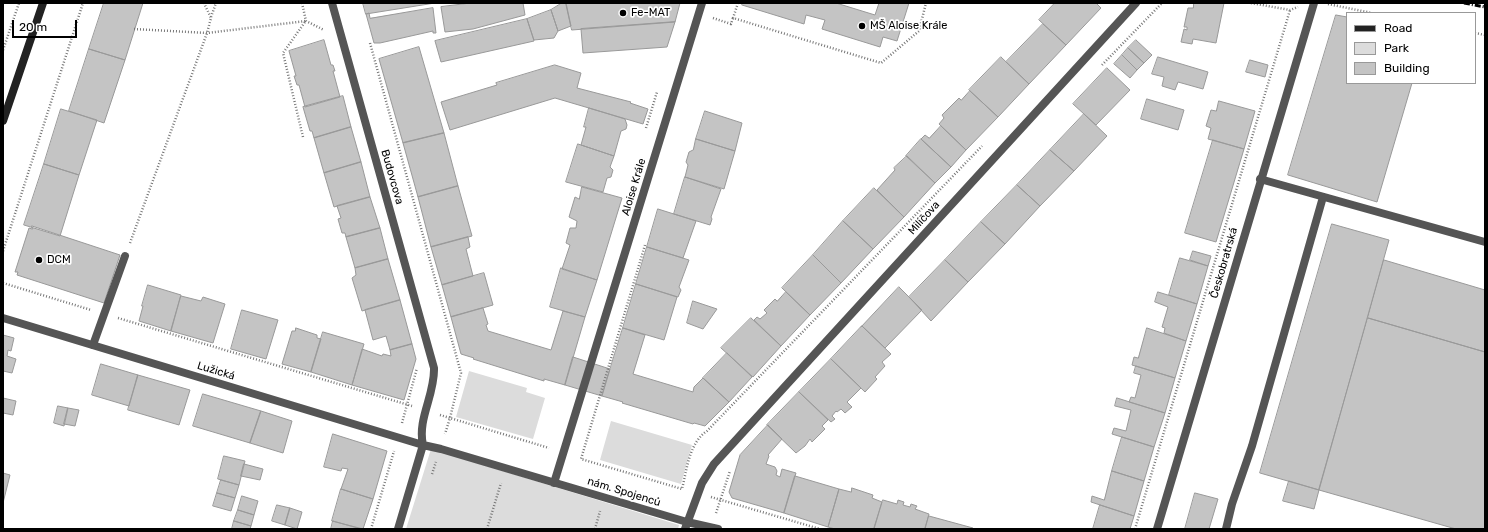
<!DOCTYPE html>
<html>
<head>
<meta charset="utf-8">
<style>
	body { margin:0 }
	#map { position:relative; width:1488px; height:532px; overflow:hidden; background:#fff; font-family:Rubik,sans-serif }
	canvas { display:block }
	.frame { position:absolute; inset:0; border:4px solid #000; pointer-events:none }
	.legend { position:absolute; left:1346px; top:12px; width:130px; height:72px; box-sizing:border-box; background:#fff; border:1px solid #999; margin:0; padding:5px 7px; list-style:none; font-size:12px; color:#000 }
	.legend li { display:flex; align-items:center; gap:8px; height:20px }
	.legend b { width:20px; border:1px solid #999 }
	.scale { position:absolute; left:12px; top:20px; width:65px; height:18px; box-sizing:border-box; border:2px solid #000; border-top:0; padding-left:5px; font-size:12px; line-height:14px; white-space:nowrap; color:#000; -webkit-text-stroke:3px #fff; paint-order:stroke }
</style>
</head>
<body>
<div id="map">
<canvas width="1488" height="532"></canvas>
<div class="frame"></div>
<ul class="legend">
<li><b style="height:5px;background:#222"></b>Road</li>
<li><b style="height:11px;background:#dcdcdc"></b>Park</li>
<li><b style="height:11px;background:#c4c4c4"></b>Building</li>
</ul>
<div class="scale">20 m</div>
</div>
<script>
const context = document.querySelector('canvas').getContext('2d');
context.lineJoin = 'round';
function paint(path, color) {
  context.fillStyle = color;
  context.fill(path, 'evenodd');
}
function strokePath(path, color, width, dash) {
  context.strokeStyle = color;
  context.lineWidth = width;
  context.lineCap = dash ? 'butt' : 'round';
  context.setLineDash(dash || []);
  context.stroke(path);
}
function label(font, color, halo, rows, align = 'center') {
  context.font = font + ' Rubik,sans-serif';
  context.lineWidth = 3.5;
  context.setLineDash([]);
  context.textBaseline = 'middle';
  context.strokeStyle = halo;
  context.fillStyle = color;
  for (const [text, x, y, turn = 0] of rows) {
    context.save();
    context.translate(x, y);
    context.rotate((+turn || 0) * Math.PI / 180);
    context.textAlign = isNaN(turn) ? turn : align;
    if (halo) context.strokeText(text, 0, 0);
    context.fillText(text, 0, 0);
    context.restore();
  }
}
paint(new Path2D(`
	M469 371 527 388 526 392 545 398 533 439 456 417Z
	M611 421 692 445 681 484 600 460Z
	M431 449 679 525 678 529H406Z`), '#dcdcdc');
const building = new Path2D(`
	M104 3H143L125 60 89 49Z
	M363 3H435L366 14Z
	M471 3H523L525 15 473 29 445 32 441 7Z
	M562 3H566L571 26 558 31 551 10Z
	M566 3H680L675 22 572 30Z
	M743 3H836L875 15 879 3H909L897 41 883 37 880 47 822 29 825 20 806 15 804 24 742 5Z
	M1055 3H1096L1101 8 1066 45 1039 20Z
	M1194 3H1224L1216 43 1193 39 1192 44 1181 42 1184 29 1187 30V27H1184L1188 8H1193Z
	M433 8 436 33H433V31L380 43H374L366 14 369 13 370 18Z
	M551 10 558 31 554 38 534 40 527 19Z
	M1336 15 1347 17V83H1412L1377 202 1288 175Z
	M527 19 534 41 441 62 435 41Z
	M675 22 667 47 583 53 581 29Z
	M1043 24 1066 45 1029 84 1006 62Z
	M324 40 331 65H333L335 71H333L340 97 305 107 299 85H297L294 76H296L289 51Z
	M1136 40 1152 55 1144 63 1128 48Z
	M419 47 444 133 403 143 379 59Z
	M1128 48 1144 63 1137 70 1122 55Z
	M89 49 125 60 104 123 69 111Z
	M1122 55 1137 70 1130 78 1114 64Z
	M1001 57 1029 84 998 117 969 90Z
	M1158 57 1208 72 1203 89 1178 82 1175 90 1162 86 1164 77 1152 74Z
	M1250 60 1268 65 1265 77 1246 72Z
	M555 65 581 73 577 88 631 102 630 103 648 109 643 124 555 98 450 130 441 102 497 85 496 83Z
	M1107 68 1130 90 1096 125 1073 104Z
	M970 91 998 117 966 150 939 124 944 118 942 115 959 98 961 100Z
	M343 96 351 127 314 138 312 131H310L303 107Z
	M1147 99 1184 110 1178 130 1141 119Z
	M1219 101 1255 111 1244 149 1208 139 1211 128 1206 126 1211 110 1216 111Z
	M589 108 625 119 627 125 626 129 621 131 614 156 581 145 586 127H584Z
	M61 109 97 120 79 175 44 164Z
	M705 111 742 123 735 151 696 139Z
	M1084 114 1107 136 1074 171 1050 150Z
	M941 126 966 150 951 167 921 139 925 135 929 138Z
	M351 127 361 162 324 173 314 138Z
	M444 133 458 186 418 197 403 143Z
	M696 139 735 151 724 189 685 177 688 165 686 162 689 152 693 150Z
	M921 139 951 167 935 183 906 156Z
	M1213 140 1244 149 1216 242 1185 233Z
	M578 144 614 156 610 167 613 170 611 177 607 178 603 192 566 182Z
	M1050 150 1074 171 1040 206 1017 185Z
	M907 156 935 183 904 217 877 190 895 170 894 168Z
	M361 162 370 197 334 207 324 173Z
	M44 164 79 175 60 236 24 225Z
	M685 177 721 189 711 217 712 219 710 225 674 214Z
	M1017 185 1040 206 1005 244 981 222Z
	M458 186 472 236 431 247 418 197Z
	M582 187 622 198 597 280 562 269 570 245 566 243 570 228H576L577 221 569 217 575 197 579 199Z
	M874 188 904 217 873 249 843 221Z
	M370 197 380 228 346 237 345 233H342L338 219 341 218 337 206Z
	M658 209 696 221 683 258 647 247Z
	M843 221 873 249 841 283 813 255Z
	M981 222 1005 244 968 282 945 260Z
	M1332 224 1389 240 1319 490 1260 473Z
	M32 226 120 255 104 303 17 275 18 272H15L29 228 32 229Z
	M380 228 388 259 355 268 346 237Z
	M468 237 470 247 466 249 473 276 442 285 431 247Z
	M647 247 689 260 679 287 681 290 678 297 636 284Z
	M1193 251 1211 256 1208 266 1190 260Z
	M813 255 841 283 810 315 782 288Z
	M1180 258 1208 266 1197 304 1169 295Z
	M388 259 400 300 362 311 352 278 356 275 355 268Z
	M945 260 968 282 931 321 909 297Z
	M1384 260 1485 290V352L1368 318Z
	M561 268 597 280 585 317 550 307Z
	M484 273 493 305 451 317 442 285Z
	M636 284 677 297 664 340 623 328Z
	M148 285 181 295 171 331 139 321 143 306H142Z
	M899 287 922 310 885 348 862 326 861 327Z
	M786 292 810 315 781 346 754 320 757 317 760 319 767 313 764 310 775 299 777 301Z
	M1158 292 1197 304 1186 341 1164 333 1165 328 1162 327 1168 307 1155 302Z
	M181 296 201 301 203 297 225 304 213 343 171 331Z
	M400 300 412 344 390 350 386 336 373 340 365 310Z
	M693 301 717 309 703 329 687 323Z
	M483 308 488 324 486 325 488 331 551 350 563 311 585 317 565 385 544 379V381L473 359 474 358 461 354 451 317Z
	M242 310 278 320 266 359 231 349Z
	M751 318 781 346 753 377 721 348Z
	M1368 318 1485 352V529H1456L1319 490Z
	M862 326 891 354 882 362 885 366 875 377 877 379 865 392 831 359Z
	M296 328 317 335V338L321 339 311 372 282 364 292 331H295Z
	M623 328 645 335 633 374 693 392 694 387 703 378 729 402 705 426 694 423 693 424 622 403 623 402 602 396Z
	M1147 328 1186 341 1175 378 1132 365 1134 357 1138 358Z
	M323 332 364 344 352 385 311 372Z
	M3 335 14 338 11 351 8 350 7 356 16 359 12 373 3 371Z
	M412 344 416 359 404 400 352 385 362 349 382 356 383 354 391 356 390 350Z
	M727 353 752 377 729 402 703 378Z
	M573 357 610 369 602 396 565 385Z
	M831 359 861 388 847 402 852 407 845 413 841 409 837 412 836 411 832 416 835 419 831 422 799 392Z
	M101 364 138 375 129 406 92 395Z
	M1136 366 1175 378 1165 413 1129 402 1131 397 1135 398 1141 375 1134 373Z
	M138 375 190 390 179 425 128 410Z
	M799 392 828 420 822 426 825 429 812 442 810 439 805 446 796 453 767 425Z
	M203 394 261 411 250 443 193 426Z
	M3 398 16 401 13 415 3 413Z
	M1117 398 1165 413 1154 447 1112 434 1114 428 1126 431 1131 410 1115 406Z
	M58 406 68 408 64 426 54 423Z
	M68 408 79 410 75 426 64 424Z
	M261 411 292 421 283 453 250 443Z
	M768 425 782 439 768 455 769 456 766 464 775 467 777 471 776 475 780 477 782 469 796 473 784 513 732 498 729 492 740 455Z
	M333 434 387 451 373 499 341 489 348 469 342 468 341 471 324 467Z
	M1122 437 1154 447 1144 481 1112 471Z
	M224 456 245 461 239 485 218 479Z
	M244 464 263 469 260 480 241 476Z
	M1112 471 1144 481 1134 516 1091 502 1092 496 1104 500Z
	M3 473 10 475 3 503Z
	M795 476 839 489 828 527 784 513Z
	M221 480 239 485 235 498 217 493Z
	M1289 481 1319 490 1314 509 1283 501Z
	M852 488 873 495 872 498 882 502 874 529H835L828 527 839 489 851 492Z
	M341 489 373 499 363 529 332 521Z
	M217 493 235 498 231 511 213 506Z
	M1195 493 1218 499 1209 529H1185Z
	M242 496 258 501 254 515 238 510Z
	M883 500 897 504 898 500 904 502 903 505 910 507 911 504 917 506 915 509 929 514 925 529H874Z
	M277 505 290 508 285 525 272 521Z
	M1100 505 1134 516 1130 529H1093Z
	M290 508 302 512 297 529 285 525Z
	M238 510 254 515 251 526 234 521Z
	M929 516 973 528 972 529H925Z
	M234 521 251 526 250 529H232Z
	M333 521 361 529H331Z`);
paint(building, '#c4c4c4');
strokePath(building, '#999', 1);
strokePath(new Path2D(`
	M302 3 306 21 324 30
	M738 3 733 18 881 63 919 31 926 3
	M1251 3 1290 10 1298 7
	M1328 4 1372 13
	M211 17 216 3
	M713 18 731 24 733 18
	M134 29 207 33 306 21
	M1475 33 1485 35
	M370 43 461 373 450 418 549 448
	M3 50 19 3
	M1102 65 1162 3
	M646 128 657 92
	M303 137 283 53 305 22
	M130 243 207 33 211 18 204 3
	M645 245 581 459 682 489C687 469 689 443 707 431L982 146
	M3 251 83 3
	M3 283 91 310
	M118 318 412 406
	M440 415 450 418 445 434
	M402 423 417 368
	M432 474 436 462
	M711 497 820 529
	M716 513 730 471
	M371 529 394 451
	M487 529 501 483
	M595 529 600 511
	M1135 529 1290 10`), '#777', 2.5, [1, 2]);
strokePath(new Path2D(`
	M1260 179 1485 242
	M93 345 125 256
	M1226 529 1232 504 1252 446 1323 197`), '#555', 8);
strokePath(new Path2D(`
	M332 3 434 368C435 395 417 419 423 445L398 529
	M3 318 423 445 441 449 687 522 718 529
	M554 483 702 3
	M685 529 702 483 714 464 1136 3
	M1157 529 1314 3`), '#555', 8);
strokePath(new Path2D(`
	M3 121 43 3`), '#222', 8);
strokePath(new Path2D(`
	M1464 3 1485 7`), '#000', 3, [6, 2, 1, 2]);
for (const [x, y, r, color] of [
	[623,13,4,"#000"],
	[862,26,4,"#000"],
	[39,260,4,"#000"]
]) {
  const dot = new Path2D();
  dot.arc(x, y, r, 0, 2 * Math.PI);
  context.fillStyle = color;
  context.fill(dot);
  strokePath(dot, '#fff', 1.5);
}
label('11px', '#000', '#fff', [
	["Fe-MAT",631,13],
	["MŠ Aloise Krále",870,26],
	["DCM",47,260]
], 'left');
label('11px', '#000', '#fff', [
	["Budovcova",392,177,74],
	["Aloise Krále",634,187,-73],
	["Milíčova",924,218,-48],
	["Českobratrská",1224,263,-74],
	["Lužická",216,371,17],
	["nám. Spojenců",624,492,17]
]);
</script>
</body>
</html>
